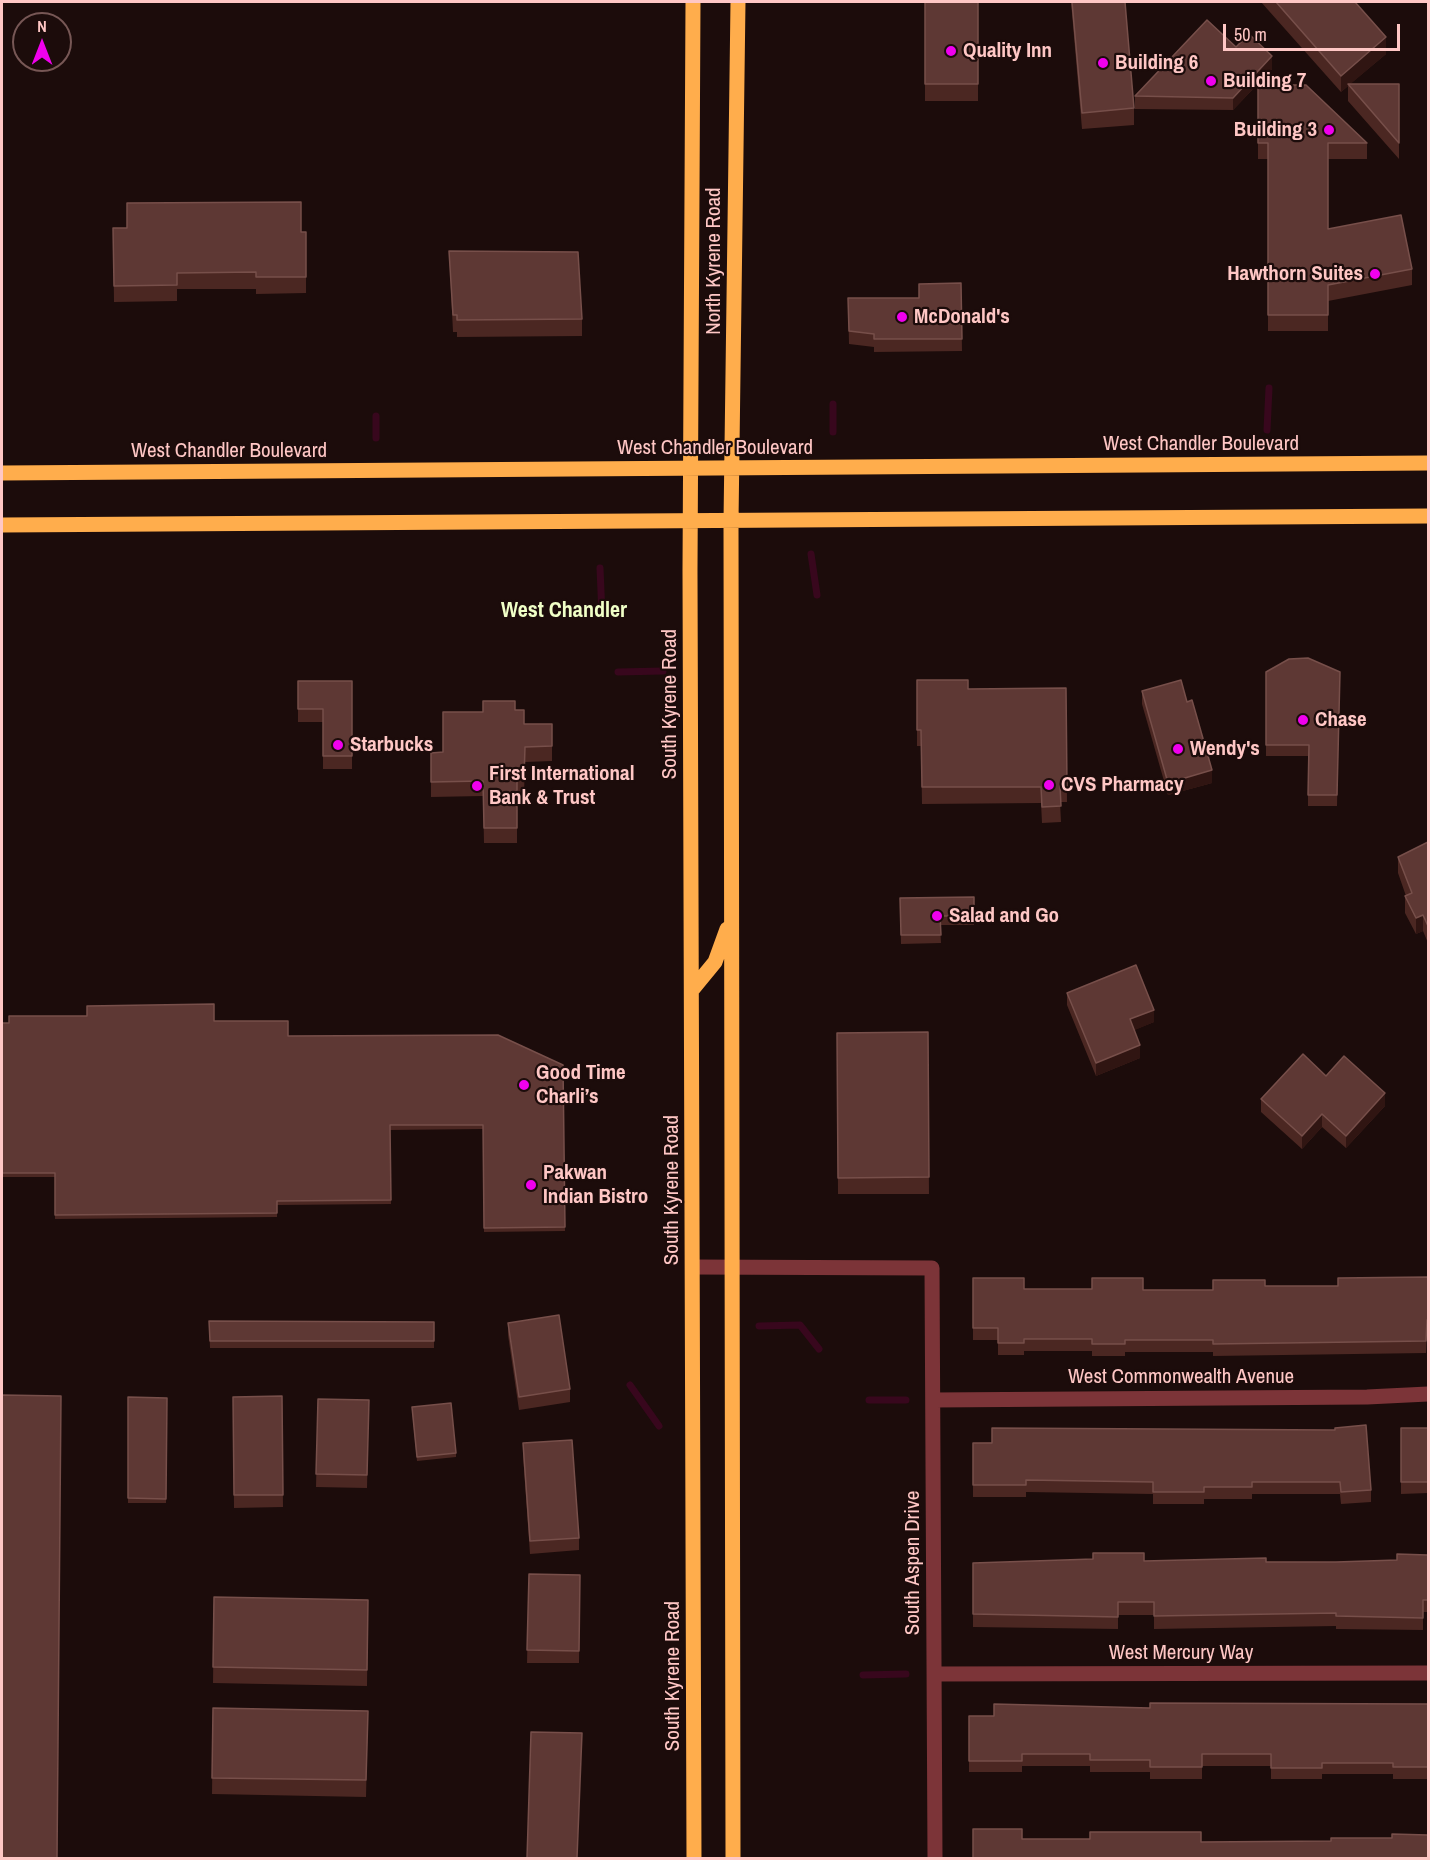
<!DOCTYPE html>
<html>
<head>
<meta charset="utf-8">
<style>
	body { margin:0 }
	#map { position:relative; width:1430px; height:1860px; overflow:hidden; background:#1c0c0b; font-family:"Archivo Narrow",sans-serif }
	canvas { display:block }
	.frame { position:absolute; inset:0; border:3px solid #ffc7c5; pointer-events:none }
	.north { position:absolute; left:12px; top:12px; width:60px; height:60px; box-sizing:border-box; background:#1c0c0b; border:2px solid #775755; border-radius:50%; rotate:0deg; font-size:16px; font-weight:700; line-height:24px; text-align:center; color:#ffc7c5 }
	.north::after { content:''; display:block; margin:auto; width:21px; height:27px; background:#f000ed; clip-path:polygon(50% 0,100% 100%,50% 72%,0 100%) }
	.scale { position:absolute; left:1223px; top:24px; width:177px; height:27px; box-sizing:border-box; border:3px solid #ffc7c5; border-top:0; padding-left:8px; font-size:18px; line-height:21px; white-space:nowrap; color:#ffc7c5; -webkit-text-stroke:4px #1c0c0b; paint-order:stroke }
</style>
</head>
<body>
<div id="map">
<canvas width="1430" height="1860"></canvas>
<div class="frame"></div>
<div class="north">N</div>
<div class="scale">50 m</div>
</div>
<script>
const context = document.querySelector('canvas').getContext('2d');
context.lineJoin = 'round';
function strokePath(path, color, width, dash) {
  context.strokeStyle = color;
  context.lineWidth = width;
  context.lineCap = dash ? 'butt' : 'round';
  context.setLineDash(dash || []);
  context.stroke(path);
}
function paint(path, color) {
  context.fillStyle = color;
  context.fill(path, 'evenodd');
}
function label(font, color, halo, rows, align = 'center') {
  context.font = font + ' "Archivo Narrow",sans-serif';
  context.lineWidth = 4.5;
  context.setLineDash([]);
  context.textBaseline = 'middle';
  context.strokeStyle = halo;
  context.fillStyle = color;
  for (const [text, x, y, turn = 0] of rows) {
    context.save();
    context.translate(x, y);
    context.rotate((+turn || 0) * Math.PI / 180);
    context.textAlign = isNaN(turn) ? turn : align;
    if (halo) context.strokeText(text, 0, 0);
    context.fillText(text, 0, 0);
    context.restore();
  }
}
strokePath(new Path2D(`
	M833 404V432
	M376 416V438
	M1267 430 1269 388
	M811 554 817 595
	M600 568 602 615
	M618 672 663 671
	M759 1326 800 1325 819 1349
	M630 1385 659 1426
	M869 1400H906
	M863 1675 906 1674`), '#38071d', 7);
strokePath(new Path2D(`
	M693 1267 932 1268 935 1858
	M933 1400 1367 1397 1428 1394
	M934 1674 1428 1673`), '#7c3438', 15);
strokePath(new Path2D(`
	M693 2 690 570 694 1858
	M2 473 1428 463
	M2 525 1428 516
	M692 990 715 962 727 929
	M733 1858 731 521 738 2`), '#ffad4c', 15);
paint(new Path2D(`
	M925 2H978V101H925Z
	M1071 2H1125L1134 108V125L1082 129Z
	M1261 2H1355L1386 54 1350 84H1399V159L1348 101V86L1341 92Z
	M1236 47 1272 69 1233 110 1135 109V96Z
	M1258 85 1367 143V159H1328V229L1412 269V285L1328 301V331H1268V159H1258Z
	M113 228 306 232V293L256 294V289H177V301L114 302Z
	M449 251 582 319V336L457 337V332H453Z
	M961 283 962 351 874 352V347L849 344 848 298H919Z
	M1266 672H1340L1337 806H1308V756H1266Z
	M917 680 968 689 1066 688 1067 802H1060L1061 822 1042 823 1041 803 922 804 921 746H917Z
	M298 681H352V769H323V722H298Z
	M1142 691 1212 783 1168 795 1142 704Z
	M515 710 524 724H552V761L525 762 524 794H517V843H484L483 796 431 797V753L443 752Z
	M1428 842V943L1423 931 1416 934 1405 913V896H1406L1398 873V857Z
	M974 897V925H940L941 943 901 944 900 898Z
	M1067 993 1154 1022 1134 1030 1140 1058 1096 1076 1067 1005Z
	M214 1021 288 1036 563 1065 565 1231 484 1232 483 1129 390 1130 391 1204 277 1205V1217L55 1219V1177H2V1023Z
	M928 1032 929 1194H838L837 1033Z
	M1326 1076 1385 1106 1346 1148 1322 1127 1302 1149 1261 1112V1099Z
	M1428 1277V1332H1427L1426 1353 1213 1356V1352H1125V1356H1092V1351H1024V1355H998V1340H973V1278L1024 1289 1213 1290 1265 1286H1338Z
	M209 1321 434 1322V1348H210Z
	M508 1323 570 1389V1402L519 1410 508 1335Z
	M282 1396 283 1507 234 1508 233 1397Z
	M128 1397 167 1398 166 1503H128Z
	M318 1399 369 1400 367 1488 316 1487Z
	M412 1411 456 1453V1457L417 1461Z
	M1401 1428H1428V1493L1401 1494Z
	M1335 1430 1371 1490V1502L1341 1504 1340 1494H1252V1499H1204V1504H1153V1494L1026 1492V1497H973V1443Z
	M523 1443 579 1538V1550L530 1554 523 1455Z
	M1428 1555V1612H1423V1630L1336 1629V1626L1154 1629V1615H1118V1629L973 1627V1563L1144 1561 1336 1562 1397 1560Z
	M529 1574 580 1575 579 1663H527Z
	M214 1597 368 1600 367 1686 213 1683Z
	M1428 1704V1779H1393V1774H1322V1779H1271V1766H1202V1779H1150V1772H1090V1766H1022V1772H969V1716H994L1150 1708Z
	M213 1708 368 1711 366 1797 212 1794Z`), '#4b2722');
paint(new Path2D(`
	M1386 37V54L1341 92V76Z
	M1272 56V69L1233 110V98Z
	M525 747V762L524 794V778Z
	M1212 770V783L1168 795V783Z
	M1423 915V931L1416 934V918Z
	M1154 1010V1022L1130 1032V1019Z
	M1140 1045V1058L1096 1076V1063Z
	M1385 1093V1106L1346 1148V1136Z
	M1322 1114V1127L1302 1149V1136Z`), '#301512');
const building = new Path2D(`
	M925 2H978V84H925Z
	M1072 2H1125L1134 108 1082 113Z
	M1276 2H1355L1386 37 1341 76Z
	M1207 20 1236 47 1249 34 1272 56 1233 98 1135 96Z
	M1348 84H1399V143Z
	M1258 85H1306L1367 143H1328V229L1401 215 1412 269 1328 285V315H1268V143H1258Z
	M301 202V232H306V277H256V272L177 273V285L114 286 113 228H127V203Z
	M449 251 578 252 582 319 457 320V315H453Z
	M961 283 962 339H874V334L849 331 848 298H919V284Z
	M1308 658 1340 672 1337 795H1308L1309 745H1266V672L1289 659Z
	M917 680H968V689L1066 688 1067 786H1060L1061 806 1042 807 1041 787H922L921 730H917Z
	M1181 680 1187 702 1192 700 1212 770 1168 783 1142 691Z
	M298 681H352V756H323V709H298Z
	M483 701H515V710H524V724H552V746L525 747 524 778H517V828H484L483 781 431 782V753L443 752V712H483Z
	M1428 842V926L1423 915 1416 918 1405 896 1412 893 1398 857Z
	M974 897V916H940L941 935H901L900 898Z
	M1136 965 1154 1010 1130 1019 1140 1045 1096 1063 1067 993Z
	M214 1004V1021H288V1036L498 1035 563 1065 565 1227 484 1228 483 1125H390L391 1200 277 1201V1213L55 1215V1173H2V1023H9V1016H87V1006Z
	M928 1032 929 1177 838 1178 837 1033Z
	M1303 1054 1326 1076 1344 1056 1385 1093 1346 1136 1322 1114 1302 1136 1261 1099Z
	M1428 1277V1320H1427L1426 1341 1213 1344V1340H1125V1344H1092V1339H1024V1343H998V1328H973V1278H1024V1289H1092V1278H1143V1290H1213V1280H1265V1286H1338V1278Z
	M559 1315 570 1389 519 1397 508 1323Z
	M209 1321 434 1322V1341H210Z
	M2 1395 61 1396 57 1858H2Z
	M282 1396 283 1495H234L233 1397Z
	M128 1397 167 1398 166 1499 128 1498Z
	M318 1399 369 1400 367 1475 316 1474Z
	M451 1403 456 1453 417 1457 412 1407Z
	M1366 1425 1371 1490 1341 1492 1340 1482H1252V1487H1204V1492H1153V1482L1026 1480V1485H973V1443H992V1428L1335 1430V1428Z
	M1401 1428H1428V1482H1401Z
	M572 1440 579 1538 530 1541 523 1443Z
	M1093 1553H1144V1561L1266 1558V1562H1336L1397 1560V1554L1428 1555V1600H1423V1618L1336 1616V1613L1154 1616V1602H1118V1617L973 1614V1563L1093 1559Z
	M529 1574 580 1575 579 1651 527 1650Z
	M214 1597 368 1600 367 1670 213 1667Z
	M1150 1703 1428 1704V1767H1393V1763H1322V1768H1271V1754H1202V1767H1150V1760H1090V1754H1022V1761H969V1716H994V1704L1150 1708Z
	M213 1708 368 1711 366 1780 212 1778Z
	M531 1732 582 1733 577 1858H527Z
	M973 1829H1022V1839H1090V1832H1201V1842L1331 1841V1838H1392V1834L1428 1835V1858H973Z`);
paint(building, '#5e3834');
strokePath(building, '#774f4a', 1.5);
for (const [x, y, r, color] of [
	[951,51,6,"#f000ed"],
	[1103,63,6,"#f000ed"],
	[1211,81,6,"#f000ed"],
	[1329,130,6,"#f000ed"],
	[1375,274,6,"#f000ed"],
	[902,317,6,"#f000ed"],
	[1303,720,6,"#f000ed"],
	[338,745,6,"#f000ed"],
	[1178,749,6,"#f000ed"],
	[1049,785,6,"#f000ed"],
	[477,786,6,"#f000ed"],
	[937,916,6,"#f000ed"],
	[524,1085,6,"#f000ed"],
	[531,1185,6,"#f000ed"]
]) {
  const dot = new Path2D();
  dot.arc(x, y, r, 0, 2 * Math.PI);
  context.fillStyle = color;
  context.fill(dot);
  strokePath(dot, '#1c0c0b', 2);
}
label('bold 21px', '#ffc7c5', '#1c0c0b', [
	["Quality Inn",963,51],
	["Building 6",1115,63],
	["Building 7",1223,81],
	["Building 3",1317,130,"right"],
	["Hawthorn Suites",1363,274,"right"],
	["McDonald's",914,317],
	["Chase",1315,720],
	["Starbucks",350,745],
	["Wendy's",1190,749],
	["First International",489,774],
	["Bank & Trust",489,798],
	["CVS Pharmacy",1061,785],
	["Salad and Go",949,916],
	["Good Time",536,1073],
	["Charli’s",536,1097],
	["Pakwan",543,1173],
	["Indian Bistro",543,1197]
], 'left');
label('21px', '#ffc7c5', '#1c0c0b', [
	["North Kyrene Road",714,261,-90],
	["West Chandler Boulevard",1201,444],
	["West Chandler Boulevard",715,448],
	["West Chandler Boulevard",229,451],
	["South Kyrene Road",670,704,-90],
	["South Kyrene Road",672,1190,-90],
	["West Commonwealth Avenue",1181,1377],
	["South Aspen Drive",913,1563,-90],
	["West Mercury Way",1181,1653],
	["South Kyrene Road",673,1676,-90]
]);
label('bold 22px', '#f0ffc7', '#1c0c0b', [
	["West Chandler",564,611]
]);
</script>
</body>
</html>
